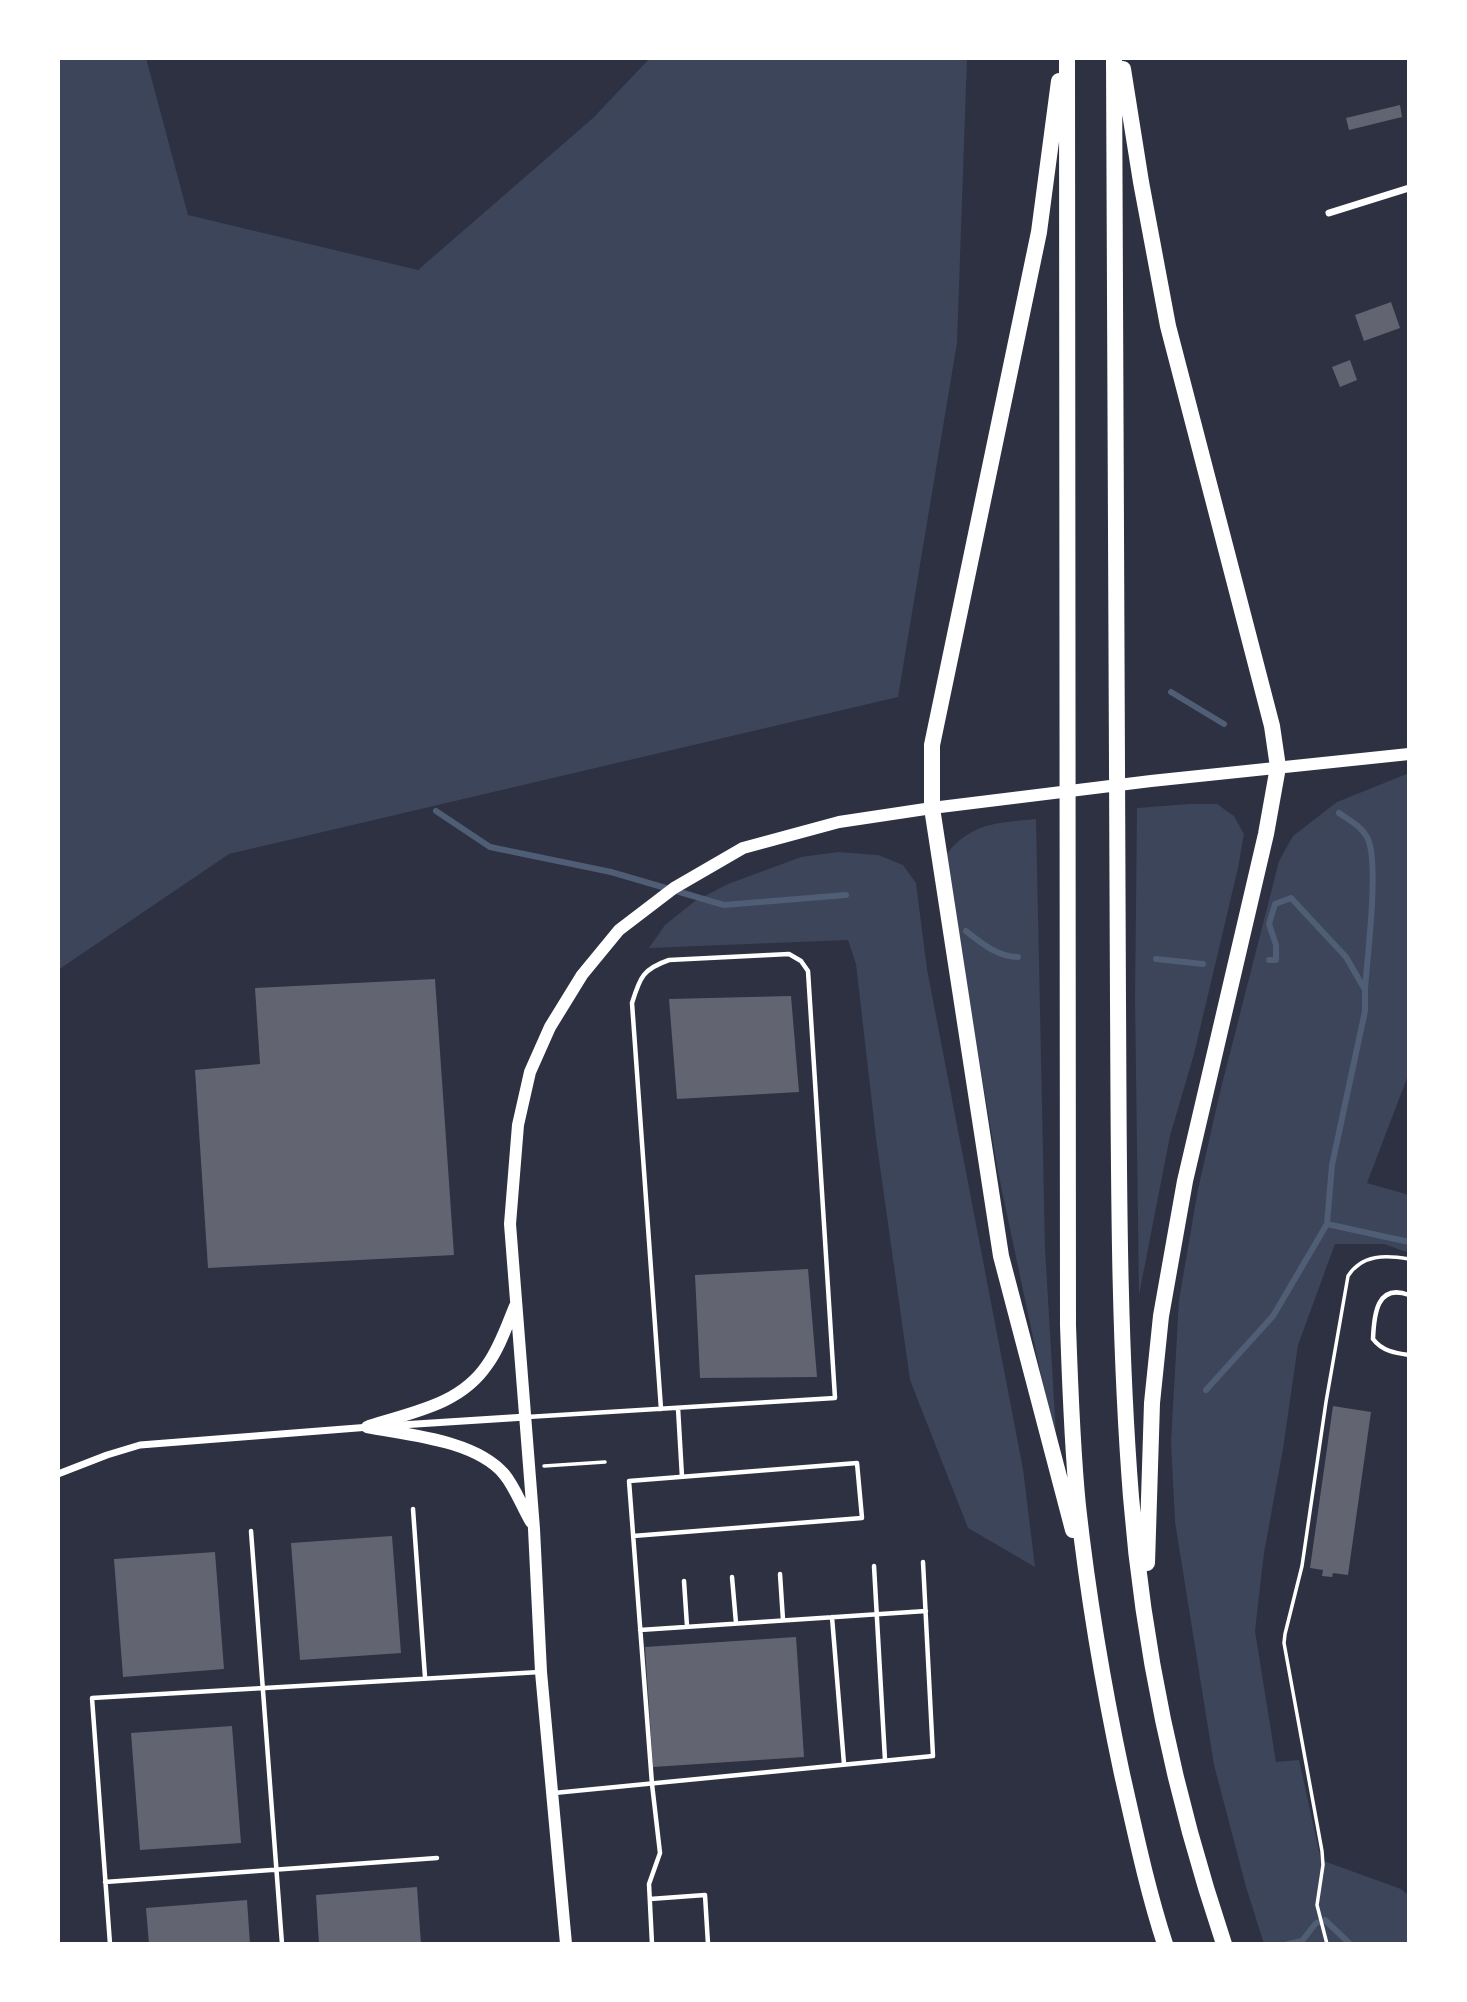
<!DOCTYPE html>
<html>
<head>
<meta charset="utf-8">
<style>
	body { margin:0 }
	#map { position:relative; width:1467px; height:2002px; overflow:hidden; background:#2d3142; font-family:Bitter,serif }
	canvas { display:block }
	.frame { position:absolute; inset:0; border:60px solid #fff; pointer-events:none }
</style>
</head>
<body>
<div id="map">
<canvas width="1467" height="2002"></canvas>
<div class="frame"></div>
</div>
<script>
const context = document.querySelector('canvas').getContext('2d');
context.lineJoin = 'round';
function paint(path, color) {
  context.fillStyle = color;
  context.fill(path, 'evenodd');
}
function strokePath(path, color, width, dash) {
  context.strokeStyle = color;
  context.lineWidth = width;
  context.lineCap = dash ? 'butt' : 'round';
  context.setLineDash(dash || []);
  context.stroke(path);
}
paint(new Path2D(`
	M58 58H146L188 215 418 270 593 118 650 58H967L957 343 898 697 229 854 58 970Z
	M1409 773V1073L1367 1183 1409 1195V1253L1384 1244H1335L1298 1345 1283 1449 1264 1553 1255 1631 1276 1762 1299 1760 1321 1860 1401 1889 1409 1896V1944H1264L1246 1887 1214 1765 1175 1522 1171 1441 1179 1300 1198 1189 1220 1092 1279 861 1293 836 1337 802Z
	M1189 804H1217L1234 816 1244 834 1238 868 1194 1054 1170 1136 1139 1295 1135 999 1137 808Z
	M1036 819 1045 1248 1057 1451 998 1172 945 856C971 822 997 823 1036 819Z
	M838 852 878 855 903 865 916 883 927 969 1023 1469 1035 1567 968 1528 910 1380 876 1138 856 964 848 940 649 948 665 925 695 901 728 884 801 857Z`), '#3c4559');
strokePath(new Path2D(`
	M1171 692 1224 724
	M436 811 490 847 611 872 724 905 846 895
	M1339 813C1349 820 1361 826 1367 837 1380 860 1367 959 1365 989
	M966 931C981 943 998 957 1018 957
	M1156 959 1203 964
	M1269 960H1276V945L1269 924 1275 904 1291 898 1346 957 1365 990V1011L1332 1165 1327 1224
	M1206 1390 1273 1316 1327 1224 1409 1242
	M1288 1944 1302 1941 1316 1923 1325 1920 1350 1944`), '#4f5d75', 6);
paint(new Path2D(`
	M1400 105 1402 117 1349 130 1346 118Z
	M1391 302 1400 328 1364 341 1355 315Z
	M1350 360 1357 380 1340 387 1332 367Z
	M435 979 454 1255 208 1268 195 1070 260 1064 255 988Z
	M791 996 799 1092 677 1099 669 999Z
	M808 1269 817 1377 700 1378 695 1275Z
	M1333 1406 1371 1412 1348 1575 1333 1573 1332 1577 1322 1576 1323 1570 1310 1568Z
	M392 1536 401 1653 300 1660 291 1543Z
	M215 1552 224 1669 123 1677 114 1559Z
	M796 1637 804 1757 653 1767 645 1647Z
	M232 1726 241 1843 140 1850 131 1733Z
	M417 1887 421 1944H319L316 1895Z
	M247 1900 250 1944H149L146 1908Z`), '#626471');
strokePath(new Path2D(`
	M544 1466 605 1462
	M1327 1944 1317 1905 1323 1865 1322 1851 1284 1643 1285 1634 1302 1566 1326 1402 1348 1276C1362 1254 1386 1255 1409 1259`), '#fff', 3.5);
strokePath(new Path2D(`
	M1409 1295C1377 1283 1374 1314 1373 1339 1382 1351 1395 1353 1409 1355
	M678 1408 682 1477
	M527 1417 835 1398 808 971 801 961 789 954 669 960C643 969 640 977 632 1003L661 1409
	M413 1509 425 1677
	M251 1531 282 1944
	M633 1536 862 1518 857 1463 629 1481 652 1784 660 1853 649 1884 652 1944
	M874 1566 885 1760
	M780 1574 783 1620
	M732 1577 736 1623
	M684 1581 687 1626
	M832 1617 844 1764
	M640 1630 926 1611
	M554 1793 933 1756 923 1562
	M105 1882 437 1858
	M650 1899 705 1895 708 1944
	M110 1944 92 1698 540 1672`), '#fff', 4.5);
strokePath(new Path2D(`
	M1329 213 1409 188
	M385 1426 526 1417
	M58 1474 107 1455 140 1445 370 1427`), '#fff', 7);
strokePath(new Path2D(`
	M369 1426C412 1412 460 1405 487 1365 500 1347 507 1325 515 1306
	M367 1427C408 1435 475 1440 504 1474 515 1487 522 1507 531 1522
	M566 1944 541 1672 534 1529 510 1224 518 1125 530 1072 550 1027 582 975 619 930 674 888 743 848 839 822 932 808 1151 781 1409 754`), '#fff', 12);
strokePath(new Path2D(`
	M1067 58 1068 1325C1070 1385 1072 1446 1078 1506 1088 1596 1103 1685 1122 1774 1135 1831 1147 1889 1165 1944
	M1114 58C1118 372 1115 687 1118 1002 1119 1167 1118 1332 1131 1497 1143 1648 1176 1801 1224 1944
	M1123 69 1141 182 1168 326 1272 726 1278 767 1266 834 1185 1181 1161 1316 1152 1403 1147 1563
	M1059 81 1039 232 932 745V808L1001 1256 1073 1530`), '#fff', 16);
</script>
</body>
</html>
